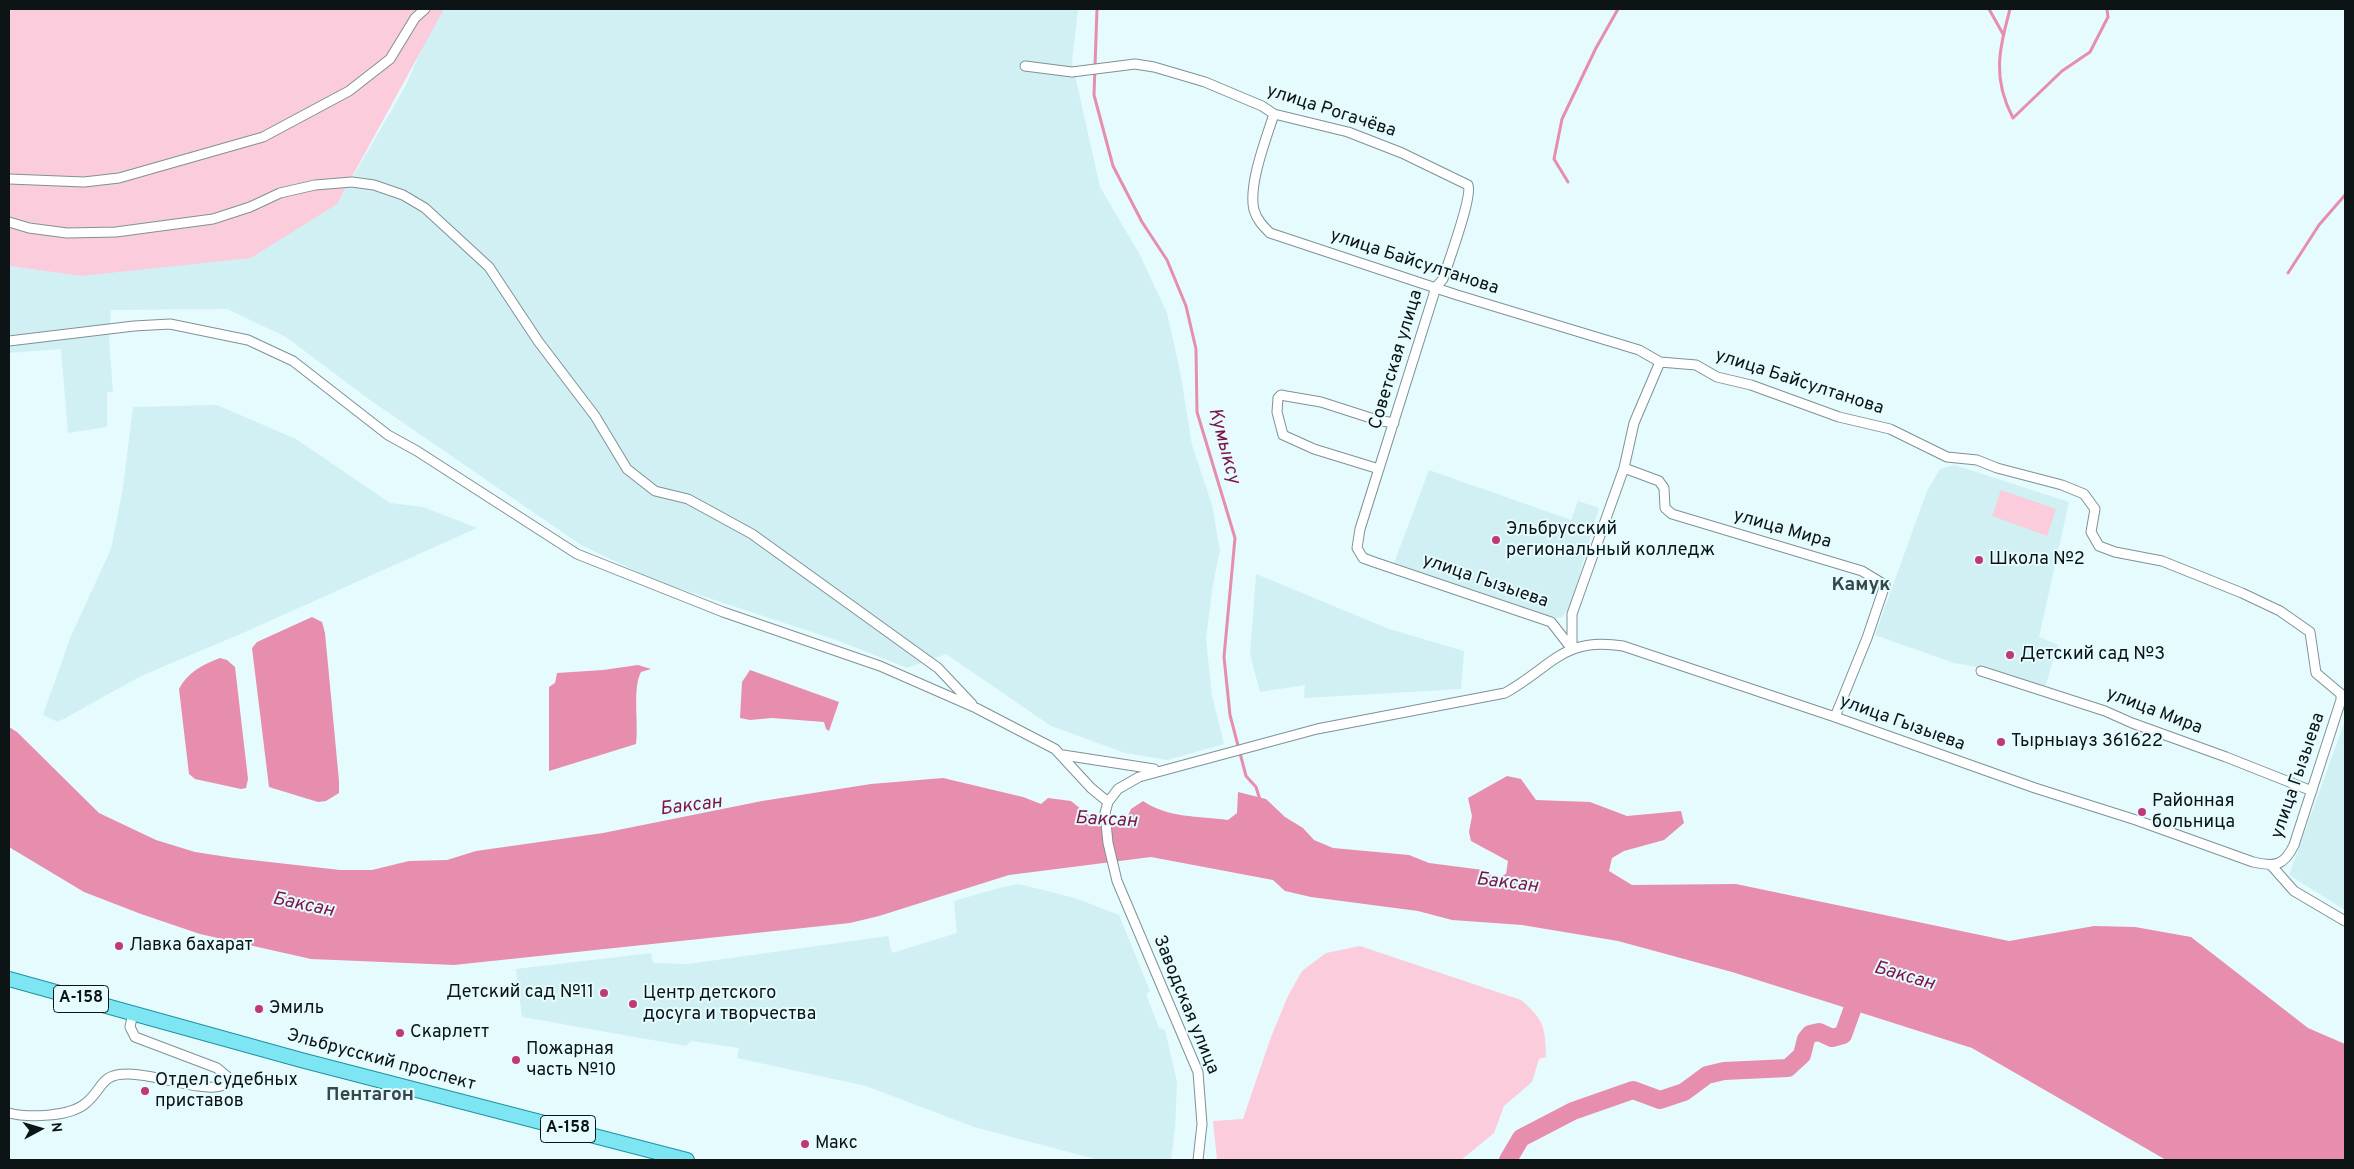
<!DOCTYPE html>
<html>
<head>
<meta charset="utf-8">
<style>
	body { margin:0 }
	#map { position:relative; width:2354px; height:1169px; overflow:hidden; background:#e5fbfe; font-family:Overpass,sans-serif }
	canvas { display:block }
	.frame { position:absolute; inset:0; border:10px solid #0c1415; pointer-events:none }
	.north { position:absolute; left:15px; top:1104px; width:50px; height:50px; -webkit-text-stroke:4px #e5fbfe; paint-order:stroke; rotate:84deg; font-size:14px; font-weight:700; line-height:20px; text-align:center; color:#0c1415 }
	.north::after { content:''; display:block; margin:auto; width:18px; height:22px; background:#0c1415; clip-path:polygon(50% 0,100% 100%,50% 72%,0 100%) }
</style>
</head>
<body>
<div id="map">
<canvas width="2354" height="1169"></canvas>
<div class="frame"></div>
<div class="north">N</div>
</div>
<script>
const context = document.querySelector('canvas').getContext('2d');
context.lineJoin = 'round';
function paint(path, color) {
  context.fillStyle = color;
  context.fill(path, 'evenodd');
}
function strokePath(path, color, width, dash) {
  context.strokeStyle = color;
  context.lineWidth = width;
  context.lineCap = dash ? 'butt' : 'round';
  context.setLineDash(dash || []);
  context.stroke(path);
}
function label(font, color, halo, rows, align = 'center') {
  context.font = font + ' Overpass,sans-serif';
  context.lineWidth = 4;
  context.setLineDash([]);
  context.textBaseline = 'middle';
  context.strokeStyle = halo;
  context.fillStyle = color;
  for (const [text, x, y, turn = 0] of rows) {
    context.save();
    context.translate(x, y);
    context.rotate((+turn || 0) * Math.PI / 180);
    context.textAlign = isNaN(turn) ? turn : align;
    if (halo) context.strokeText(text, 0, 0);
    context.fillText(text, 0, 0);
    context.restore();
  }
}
paint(new Path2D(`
	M443 9H1078L1072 62 1100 187 1139 253 1167 313 1180 371 1192 445 1212 505 1220 550 1213 584 1206 638 1212 696 1224 744 1167 760 1125 753 1051 726 946 654 907 668 839 641 654 580 581 545 370 400 286 337 227 309 111 310 109 340 113 392H107V427L68 433 61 349 9 353V266L81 276 337 204 405 87 435 19Z
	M217 405 296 439 390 503 423 507 477 528 245 632 141 676 58 722 43 715 71 636 111 549 123 488 133 407Z
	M1955 465 2069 502 2039 637 2058 645 2045 687 1983 668 1954 663 1875 635 1927 491 1940 469Z
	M1429 470 1571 520 1578 501 1599 508 1570 607 1562 617 1556 618 1394 563Z
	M1256 574 1389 629 1464 651 1461 689 1304 698 1305 685 1260 692 1250 654Z
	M2345 721V910L2289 875Z
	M1019 884 1075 898 1119 915 1150 991 1146 994 1159 1028 1165 1030 1177 1082 1175 1128 1171 1160H1099L974 1127 866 1086 737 1058 739 1048 691 1041 686 1046 522 1017 516 969 651 953 653 963 688 964 888 936 892 953 957 933 954 901 999 888Z`), '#d1f0f4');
paint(new Path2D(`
	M9 9H444L337 204 251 258 81 276 9 266Z
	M2001 490 2056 509 2047 536 1992 516Z
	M1360 946 1521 1000C1544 1020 1545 1026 1546 1057L1539 1059 1532 1082 1504 1106 1494 1133 1461 1160H1217L1213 1121 1243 1119 1271 1037 1288 996 1302 971 1326 953Z`), '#fbccdb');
paint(new Path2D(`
	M312 617 322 622 325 633 339 781V793L326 801 318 802 269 787 252 648 257 642Z
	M220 658 227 660 235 667 248 779 246 788 241 789 195 779 189 774 179 689C187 673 203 664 220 658Z
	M638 665 651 669 641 672C632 689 639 723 636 744L549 771V687L555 683 557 673 603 670Z
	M750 670 839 702 829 731 826 729 824 722 772 718 750 720 740 718 742 682Z
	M9 727 17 732 99 813 156 840 195 852 234 858 340 870H372L409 861 447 860 476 851 603 833 762 801 871 784 943 778 1023 797 1041 804 1048 798 1071 801 1093 819 1117 824 1125 822 1131 809 1143 801C1168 818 1198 816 1228 820L1237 813 1238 792 1266 799 1285 817 1303 828 1314 840 1333 848 1409 855 1429 863 1483 870 1496 878 1506 874 1508 861 1471 841 1469 832 1472 816 1468 798 1507 776 1521 779 1536 800 1590 802 1627 816 1681 811 1684 823 1664 840 1624 851 1612 858 1609 871 1632 885 1736 884 2009 941 2094 926 2135 927 2191 937 2308 1028 2345 1044V1160H2166L1972 1048 1840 1006 1732 972 1618 941 1522 925 1452 920 1418 911 1311 897 1285 891 1273 880 1151 857 1009 875 879 916 850 923 454 965 311 959 200 934 141 914 84 892 9 847Z`), '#e78dae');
strokePath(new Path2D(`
	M1097 9 1094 95 1113 166 1142 222 1167 260 1186 306 1196 349 1197 412 1235 538 1224 657 1230 715 1246 776 1256 787 1260 800
	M1989 9 2003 34
	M2010 9C1999 51 1992 78 2013 118L2062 71 2090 52 2108 17 2107 9
	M1568 182 1554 159 1562 119 1596 48 1618 9
	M2288 273 2319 225 2345 195`), '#e78dae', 3);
strokePath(new Path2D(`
	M1508 1160 1521 1138 1573 1111 1633 1090 1660 1100 1684 1092 1707 1075 1724 1071 1788 1068 1802 1055 1806 1039 1810 1034 1819 1032 1832 1038 1843 1035 1860 988`), '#e78dae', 18);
const minor = new Path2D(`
	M1025 66 1072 72 1135 64 1154 67 1205 82 1262 106 1274 114 1348 132 1402 153 1468 185C1473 196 1448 263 1443 279L1436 287 1433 297 1360 529 1357 548 1363 558 1374 562 1551 622 1572 649
	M9 179 84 182 119 178 263 137 349 91 390 59 415 18 425 9
	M9 222 29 228 67 233 116 232 213 219 250 207 280 193 315 185 352 182 374 185 403 195 425 208 489 267 538 341 595 416 627 469 655 491 688 499 752 534 938 668 972 704
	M9 341 134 326 170 324 248 340 293 361 388 435 417 451 577 554 723 612 880 666 976 708 1055 749 1091 788 1108 802
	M1624 468 1659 481 1664 488 1665 508 1672 514 1862 571 1885 585 1867 638 1835 717
	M1379 469 1314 449 1283 435 1277 412 1278 398 1281 395 1286 396 1321 402 1377 420 1394 423
	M1572 649V614L1624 468 1634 423 1660 362
	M1981 671 2105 711 2132 723 2226 757 2312 791
	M1063 755 1154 769
	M2271 865 2294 891 2345 921
	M9 1113C28 1118 70 1117 86 1103 103 1089 100 1074 127 1074 152 1073 201 1092 221 1086 224 1084 227 1081 229 1078L217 1068 135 1037 130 1027 133 1013
	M1198 1160 1202 1124 1198 1072 1117 881 1108 843 1105 813 1108 802 1118 789 1139 777 1317 729 1505 693C1552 667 1563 636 1623 646L1835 717 2035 788 2136 820 2253 862C2275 867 2284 866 2294 845L2341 700V694L2316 673 2310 632 2280 611 2242 593 2162 561 2115 552 2099 546 2091 532 2095 509 2084 494 2062 485 1997 468 1977 460 1947 457 1890 429 1839 417 1751 385 1717 377 1696 365 1660 362 1639 350 1457 295 1270 233C1263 226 1257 220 1254 210 1248 185 1266 139 1274 114`);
const primary = new Path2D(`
	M9 979 301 1060 687 1160`);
strokePath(minor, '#7e9295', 11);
strokePath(primary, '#1e929f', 16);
strokePath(minor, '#fff', 9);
strokePath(primary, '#7ee6f2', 14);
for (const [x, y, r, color] of [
	[1496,540,5,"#c03876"],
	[1979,560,5,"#c03876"],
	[2010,655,5,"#c03876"],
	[2001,742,5,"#c03876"],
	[2142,812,5,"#c03876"],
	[119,946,5,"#c03876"],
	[604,993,5,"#c03876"],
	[633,1004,5,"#c03876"],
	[259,1009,5,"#c03876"],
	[400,1033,5,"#c03876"],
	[516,1060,5,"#c03876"],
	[145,1091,5,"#c03876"],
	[805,1144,5,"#c03876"]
]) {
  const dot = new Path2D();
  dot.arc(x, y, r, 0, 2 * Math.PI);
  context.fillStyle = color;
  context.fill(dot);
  strokePath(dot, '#e5fbfe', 2);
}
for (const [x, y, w] of [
	[81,999,55],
	[568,1129,55]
]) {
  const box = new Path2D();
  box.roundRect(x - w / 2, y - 13.5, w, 27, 4);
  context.fillStyle = '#e5fbfe';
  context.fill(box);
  strokePath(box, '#0c1415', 1);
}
label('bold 16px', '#0c1415', null, [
	["А-158",81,999],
	["А-158",568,1129]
]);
label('18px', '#0c1415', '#e5fbfe', [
	["улица Рогачёва",1331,112,18],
	["улица Байсултанова",1414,263,18],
	["Советская улица",1397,360,-73],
	["улица Байсултанова",1799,383,18],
	["улица Мира",1782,530,16],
	["улица Гызыева",1485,582,19],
	["улица Мира",2154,712,21],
	["улица Гызыева",1902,724,20],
	["улица Гызыева",2299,776,-71],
	["Заводская улица",1185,1005,68],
	["Эльбрусский проспект",381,1061,15]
]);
label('18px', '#0c1415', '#e5fbfe', [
	["Эльбрусский",1506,530],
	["региональный колледж",1506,551],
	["Школа №2",1989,560],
	["Детский сад №3",2020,655],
	["Тырныауз 361622",2011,742],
	["Районная",2152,802],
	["больница",2152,823],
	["Лавка бахарат",129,946],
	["Детский сад №11",594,993,"right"],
	["Центр детского",643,994],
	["досуга и творчества",643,1015],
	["Эмиль",269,1009],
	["Скарлетт",410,1033],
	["Пожарная",526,1050],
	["часть №10",526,1071],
	["Отдел судебных",155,1081],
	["приставов",155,1102],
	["Макс",815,1144]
], 'left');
label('italic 19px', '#7d1347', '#e5fbfe', [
	["Кумыксу",1223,446,75],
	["Баксан",691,807,-7],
	["Баксан",1106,821,3],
	["Баксан",1507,884,7],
	["Баксан",303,906,12],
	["Баксан",1904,977,16]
]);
label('bold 19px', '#36474a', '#e5fbfe', [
	["Камук",1861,586],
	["Пентагон",370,1096]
]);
</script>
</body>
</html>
